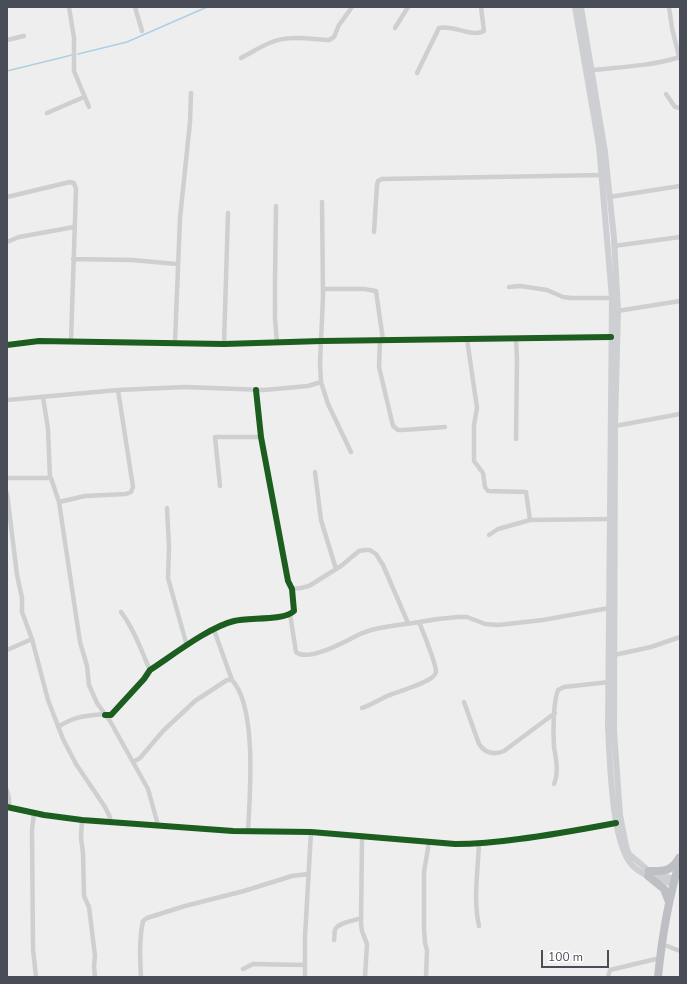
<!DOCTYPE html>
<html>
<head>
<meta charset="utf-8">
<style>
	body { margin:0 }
	#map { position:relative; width:687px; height:984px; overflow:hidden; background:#efeeee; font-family:"Nunito Sans",sans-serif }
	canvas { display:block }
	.frame { position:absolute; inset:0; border:8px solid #484d58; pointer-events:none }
	.scale { position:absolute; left:541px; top:950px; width:68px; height:18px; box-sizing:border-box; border:2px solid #484d58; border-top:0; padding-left:5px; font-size:12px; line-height:14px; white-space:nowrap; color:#484d58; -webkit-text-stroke:3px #fff; paint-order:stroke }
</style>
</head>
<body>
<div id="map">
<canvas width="687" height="984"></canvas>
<div class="frame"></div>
<div class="scale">100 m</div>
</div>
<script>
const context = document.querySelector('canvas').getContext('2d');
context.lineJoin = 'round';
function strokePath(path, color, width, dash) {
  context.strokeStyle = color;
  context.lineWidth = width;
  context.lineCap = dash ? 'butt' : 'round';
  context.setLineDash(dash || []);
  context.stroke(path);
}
strokePath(new Path2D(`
	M78 54 127 42 207 7
	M7 71 72 55`), '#aecfe4', 1.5);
strokePath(new Path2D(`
	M69 7 74 38V71L89 107
	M135 7 142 31
	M669 7 672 28 679 57
	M395 28 408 7
	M7 40 24 36
	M241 58C251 53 261 46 272 42 289 35 311 39 329 40L334 37 339 25 352 7
	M592 70C622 67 651 66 680 57
	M417 73 439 28C453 24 471 38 484 31L481 7
	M666 94 675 107 680 108
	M47 113 84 97
	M7 197 70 182 74 183 76 189 71 341
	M609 197 680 186
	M276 206 275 279V319L277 342
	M374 232 377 185 378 181 382 179 603 175
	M7 242 19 237 74 227
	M614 246 680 237
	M73 259 132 260 177 264
	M509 287 520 286 547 290 563 297 571 298H612
	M323 289H364L376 291 383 340
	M617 311 680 301
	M467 339 477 408 474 425V461L483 473 485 487 488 491 526 492 530 520
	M380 340 379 367 393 426 398 430H403L445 427
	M175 342 180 218 190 122 191 93
	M224 344 228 213
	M7 345 39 341 224 344 322 341 611 337
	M321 382 328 404 351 452
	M43 397 48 429 50 478
	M7 400 118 390 185 387 264 390 308 386 321 382 320 363 323 297 322 202
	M615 426 680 414
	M516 439 517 359 516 338
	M315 472 321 520 336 569
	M7 478H51L59 502 85 496 126 494 131 492 133 487 118 390
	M220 486 215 437H261
	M7 493 17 575 22 598V612L32 639 48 700 63 739 76 764 105 807 110 817V822
	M59 502 80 642 87 666 89 685 97 703 110 721 148 789 158 825
	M167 508 169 547 168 578 187 646
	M489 535 498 529 530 520 610 519
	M292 589 301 588 309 586 341 566 359 551 365 550H370L376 554 383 565 408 623
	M121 612C134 629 141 650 150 670
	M290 614 296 652C307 662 345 642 356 636 374 627 393 626 413 623 428 620 443 618 458 617H467L485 624 498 625 543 620 609 608
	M214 630 232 680
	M7 650 32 639
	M614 655 651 647 680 637
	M464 702 479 744C485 753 494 755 504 751L555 713
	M362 708C371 705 379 700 387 696 396 692 435 682 436 672 436 663 423 632 419 622
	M105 715H111L144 679 150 670C173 655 209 627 234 621 248 617 284 621 294 611L292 589 288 581 261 437 256 390
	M58 727C75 716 85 716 104 714
	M133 762 140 758 163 731 195 701 227 680H232C257 707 250 794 248 831
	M554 784C559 773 556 759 554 747 553 733 553 703 558 690L564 687 609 682
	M7 790 9 798V808
	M7 807 44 815 82 820 233 831 311 832 455 844C477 844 498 842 519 839 552 835 584 829 616 823
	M34 813 32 830 33 949 36 977
	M82 820 81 838 83 853 84 896 89 907 91 923 95 956 94 966 95 977
	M362 836 361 924 362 931 367 944 365 977
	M479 926C473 899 478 871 479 843
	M334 940C335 937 334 933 335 930 338 922 354 921 361 918
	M662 944 680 951
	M243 969 253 964 305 965
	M141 977C140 958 139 940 143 921L147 918 185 906 244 891 292 876 308 874
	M305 977V937L311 832
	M426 977 427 950 425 943 424 928V872L429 842
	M608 977 610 970 660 958`), '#cdcfd1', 4.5);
strokePath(new Path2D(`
	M575 7 599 146 612 298 608 727C610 759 611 843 632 865 642 876 659 880 673 884
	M581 7 605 152 614 238 618 311 615 426 614 731 620 815 626 846 629 854 649 871 674 879`), '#cdcfd2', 6);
strokePath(new Path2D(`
	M649 871C664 871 671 872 679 858
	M648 876 664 889 669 902
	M658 977C662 937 668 899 680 861`), '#bdbfc5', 8);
strokePath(new Path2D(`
	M7 345 39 341 224 344 322 341 611 337
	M105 715H111L144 679 150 670C173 655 209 627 234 621 248 617 284 621 294 611L292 589 288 581 261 437 256 390
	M7 807 44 815 82 820 233 831 311 832 455 844C477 844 498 842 519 839 552 835 584 829 616 823`), '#1b5e20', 6);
</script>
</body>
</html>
